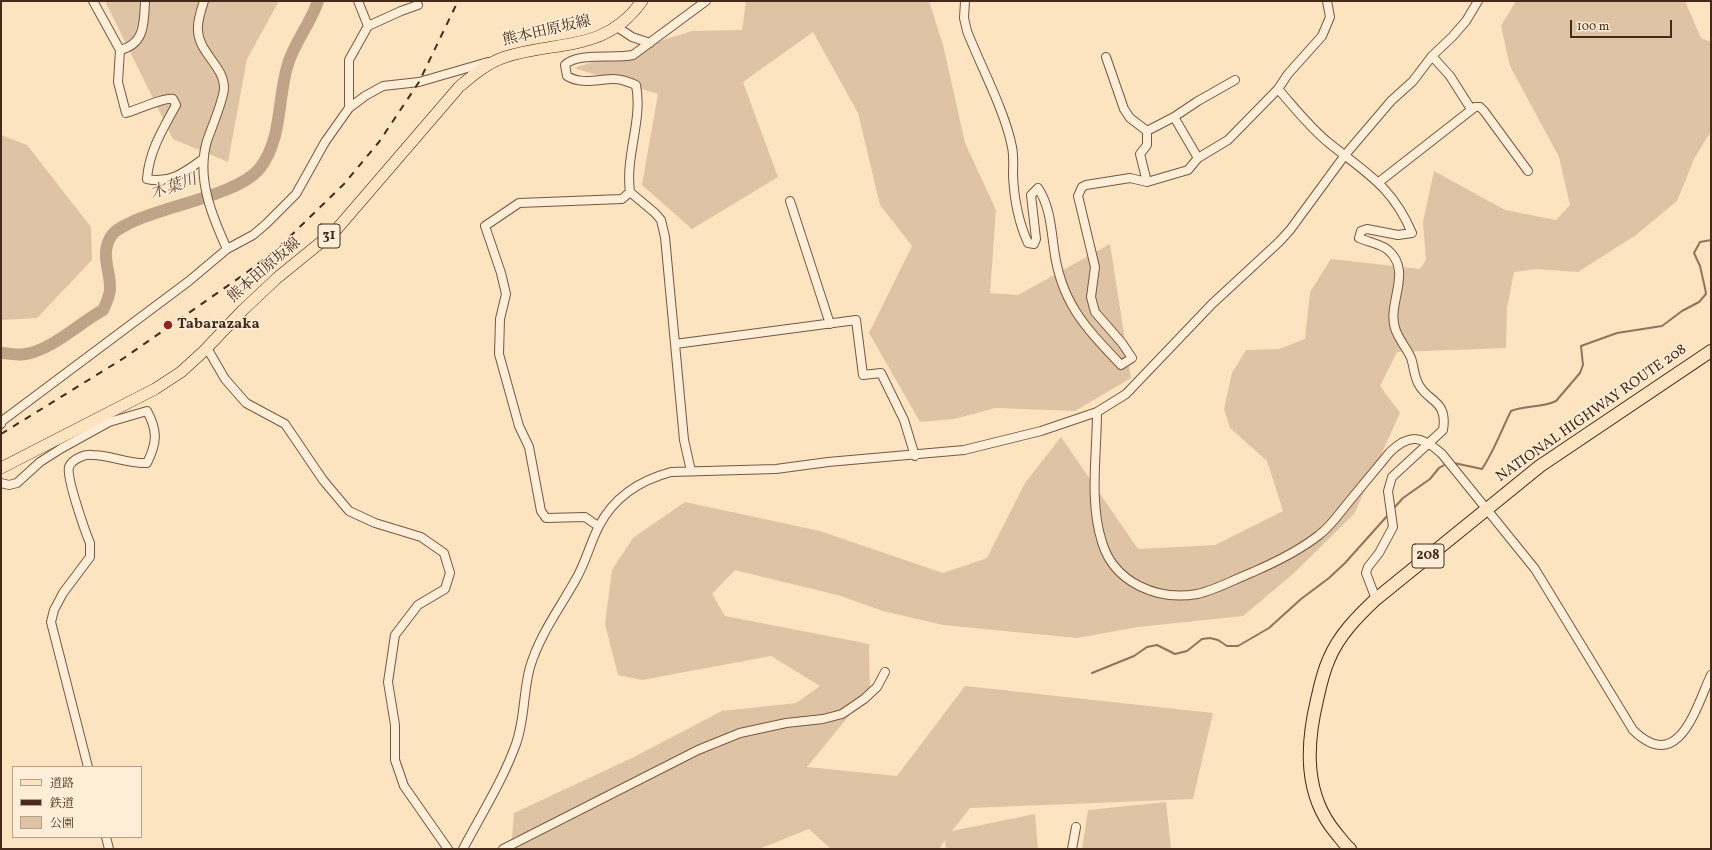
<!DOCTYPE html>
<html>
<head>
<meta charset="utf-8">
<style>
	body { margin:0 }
	#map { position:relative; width:1712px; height:850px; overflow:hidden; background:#fde4c1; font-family:Vollkorn,"Noto Serif JP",serif }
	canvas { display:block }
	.frame { position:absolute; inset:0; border:2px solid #462918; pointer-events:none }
	.legend { position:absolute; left:12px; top:766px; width:130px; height:72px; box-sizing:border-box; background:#feedd7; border:1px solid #b49f8b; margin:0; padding:5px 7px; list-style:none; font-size:12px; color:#462918 }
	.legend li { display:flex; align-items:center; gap:8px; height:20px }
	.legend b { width:20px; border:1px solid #b49f8b }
	.scale { position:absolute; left:1570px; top:20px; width:102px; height:18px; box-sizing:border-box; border:2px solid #462918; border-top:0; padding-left:5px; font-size:12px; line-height:14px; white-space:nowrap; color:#462918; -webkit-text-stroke:3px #feedd7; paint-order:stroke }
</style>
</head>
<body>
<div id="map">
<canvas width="1712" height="850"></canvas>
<div class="frame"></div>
<ul class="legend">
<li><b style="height:5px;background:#fde4c1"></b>道路</li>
<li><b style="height:5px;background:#462918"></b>鉄道</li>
<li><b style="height:11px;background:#dec4a4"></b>公園</li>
</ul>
<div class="scale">100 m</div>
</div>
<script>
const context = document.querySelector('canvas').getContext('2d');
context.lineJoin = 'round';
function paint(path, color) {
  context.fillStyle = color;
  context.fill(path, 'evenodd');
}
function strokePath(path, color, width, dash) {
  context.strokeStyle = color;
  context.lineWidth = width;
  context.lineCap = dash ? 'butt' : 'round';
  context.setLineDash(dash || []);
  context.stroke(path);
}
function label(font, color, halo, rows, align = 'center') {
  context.font = font + ' Vollkorn,"Noto Serif JP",serif';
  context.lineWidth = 3;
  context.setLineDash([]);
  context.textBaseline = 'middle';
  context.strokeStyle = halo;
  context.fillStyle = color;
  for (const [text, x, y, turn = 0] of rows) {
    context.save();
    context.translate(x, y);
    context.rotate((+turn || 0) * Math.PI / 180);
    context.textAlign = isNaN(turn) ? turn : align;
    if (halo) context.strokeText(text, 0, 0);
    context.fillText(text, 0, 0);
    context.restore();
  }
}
paint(new Path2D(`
	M105 1H279L247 59 228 162 173 139Z
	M746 1H929L943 45 965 143 996 210 990 293 1018 295 1110 244 1131 378 1075 411 996 408 954 419 920 422 869 333 912 246 880 205 858 113 813 32 743 82 778 177 692 229 642 185 658 94 574 68 692 31 742 30Z
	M1516 1H1685L1701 38 1711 42V131L1694 159 1677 201 1636 235 1578 272 1536 269 1514 272 1507 308 1506 348 1397 352 1380 386 1400 413 1354 514 1293 574 1243 616 1138 627 1077 638 943 625 883 611 841 596 735 570 712 594 725 616 869 644 870 690 807 767 897 776 965 686 1213 713 1193 799 970 808 952 831 1035 814 1038 849H946L945 840 939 849H831L809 829 759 849H511L514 813 632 758 722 711 796 703 820 686 771 656 642 680 618 675 605 624 612 570 633 538 685 502 820 531 943 573 987 558 1025 483 1061 437 1138 549 1215 545 1283 511 1267 461 1230 428 1224 409 1232 373 1246 350 1279 349 1305 339 1310 292 1331 259 1420 269 1426 260 1423 222 1434 171 1505 210 1556 220 1570 205 1559 157 1510 66 1501 26Z
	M1 135 27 145 91 227 92 260 37 318 1 320Z
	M1166 802 1171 849H1082L1088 810Z`), '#dec4a4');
strokePath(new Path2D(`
	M1454 463 1482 469C1494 451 1501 431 1511 411 1525 405 1542 408 1556 401L1580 373 1583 365 1581 346 1617 333 1662 326 1682 311 1699 302 1706 294 1705 288 1700 266 1694 253 1700 242 1711 240
	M1394 508 1403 498 1430 479 1439 468 1446 464
	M1092 673 1134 656 1147 647 1157 645 1175 654 1187 651 1202 639 1210 638 1218 640 1227 646H1238L1269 628 1301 599 1329 578 1345 563 1388 515`), '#8f735b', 2);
strokePath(new Path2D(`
	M1 353C9 353 18 356 26 354 53 349 78 324 103 310 106 304 109 297 110 290 111 271 99 253 112 235 116 229 124 226 130 223 163 206 239 195 260 168 283 138 277 98 288 64 294 43 311 23 318 1`), '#bfa488', 12);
const minor = new Path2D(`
	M93 1 120 50 118 82 126 113C137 110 164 97 173 99L176 105C163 129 149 151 147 179 170 184 185 172 203 159
	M204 1C201 10 197 21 198 31 199 53 224 66 224 88 224 99 211 129 207 141 196 178 212 216 227 249
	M358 1 368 26
	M965 1 964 18 967 31C981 67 1005 111 1012 147 1014 157 1013 166 1013 175 1014 198 1018 221 1028 243L1034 244 1036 239 1031 195 1038 188C1050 206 1051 228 1054 249 1061 303 1086 328 1121 365L1132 358 1122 343 1095 312 1091 297 1095 267 1078 196 1082 187 1086 185 1130 178 1147 182 1188 170 1198 158 1228 140 1278 89 1288 74 1322 36 1330 17 1327 1
	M617 27 632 37 650 43
	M120 50C145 44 144 23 145 1
	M1432 56 1450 76 1471 109
	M1106 57 1124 109 1130 118 1147 131 1174 117
	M1278 89C1294 107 1310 128 1329 143 1366 173 1392 186 1412 233L1398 235 1367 229 1361 231 1359 238C1368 242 1381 244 1388 250 1414 272 1385 305 1396 331 1400 341 1407 349 1411 358 1414 366 1414 377 1419 385 1428 402 1448 400 1443 430L1392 477 1388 491 1393 527 1379 553 1368 567 1366 573 1376 599
	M349 108V60L368 26 401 11 418 5
	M1198 158 1174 117 1198 101 1235 80
	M1147 182 1140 154 1147 145V131
	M1379 182 1475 107H1480L1484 111 1528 171
	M630 192C625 156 643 120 636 85 629 82 622 79 614 79 599 79 581 85 567 76L565 65C577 52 614 59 633 55L706 1
	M630 192 655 213 661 220 665 237 684 440 691 471
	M790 201 830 324
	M675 344 856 320 863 375 881 373 904 420 915 456
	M207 348 225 379 246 403 285 424 323 480 349 511 375 523 421 537 444 553 450 573 445 589 418 605 395 635 388 682 395 725V760L404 786 448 849
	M1097 412C1097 454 1089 502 1102 542 1114 583 1158 601 1197 594 1216 590 1235 579 1253 572 1276 562 1299 551 1319 535 1330 527 1339 514 1347 504 1362 486 1376 469 1390 452 1410 433 1422 436 1442 454L1535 569 1633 730C1679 775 1696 707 1711 675
	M1 424 2 421 189 281 227 249 253 235 266 224 296 194 325 142 349 108 365 96 383 86 419 82 488 62
	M1 483 9 485 17 483 40 462 62 448 109 422 147 411C158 431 157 443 147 463 128 464 111 455 92 455 85 454 72 459 69 467 66 477 85 531 90 543V557L63 593 54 610 51 622 88 767
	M598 526 585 517 546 518 541 511 529 447 519 426 499 354 500 319 506 294 501 273 485 226 519 203 622 199 630 192
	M106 837 109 849
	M463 849C481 815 503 780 516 744 525 719 523 692 530 667 540 634 560 608 576 579 586 562 590 543 599 526 614 497 641 480 671 472L776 469 828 462 964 450 1041 431 1097 412 1126 394 1212 304 1279 242 1290 230 1345 155 1391 101 1413 81 1432 56 1452 37 1466 21 1478 1
	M503 849 698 750 740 733 786 723 823 719 842 714 864 699 877 687 885 672
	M1072 849 1076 827`);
const major = new Path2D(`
	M1 468 155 389 181 372 204 351 243 310 277 278 336 230 459 87C473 75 487 63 505 57 558 40 605 53 642 1`);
const highway = new Path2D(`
	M1350 849C1345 845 1341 839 1336 833 1304 795 1306 746 1317 700 1320 686 1323 672 1329 659 1339 635 1357 617 1376 599L1540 466 1711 351`);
strokePath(minor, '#745842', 10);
strokePath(major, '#462918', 12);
strokePath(highway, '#462918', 14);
strokePath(minor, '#feedd7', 8);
strokePath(major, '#fde4c1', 11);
strokePath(highway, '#fde4c1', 12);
strokePath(new Path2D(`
	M1 434 124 358 246 273 276 250 344 184 379 142 419 82 458 1`), '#462918', 2, [7, 7]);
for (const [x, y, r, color] of [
	[168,325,5,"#8f2418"]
]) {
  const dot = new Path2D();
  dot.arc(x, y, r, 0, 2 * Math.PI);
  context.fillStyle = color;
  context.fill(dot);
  strokePath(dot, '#feedd7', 1.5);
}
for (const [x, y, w] of [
	[329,236,22],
	[1428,556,32]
]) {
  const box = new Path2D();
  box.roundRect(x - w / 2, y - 12, w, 24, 3);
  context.fillStyle = '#feedd7';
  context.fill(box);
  strokePath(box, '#462918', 1);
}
label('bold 14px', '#462918', null, [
	["31",329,236],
	["208",1428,556]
]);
label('15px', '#462918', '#feedd7', [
	["熊本田原坂線",547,32,-13],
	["熊本田原坂線",265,271,-41],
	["NATIONAL HIGHWAY ROUTE 208",1592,414,-35]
]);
label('bold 15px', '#462918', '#feedd7', [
	["Tabarazaka",177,325]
], 'left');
label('italic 16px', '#6a4e3a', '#feedd7', [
	["木葉川",174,188,-19]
]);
</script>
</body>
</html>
